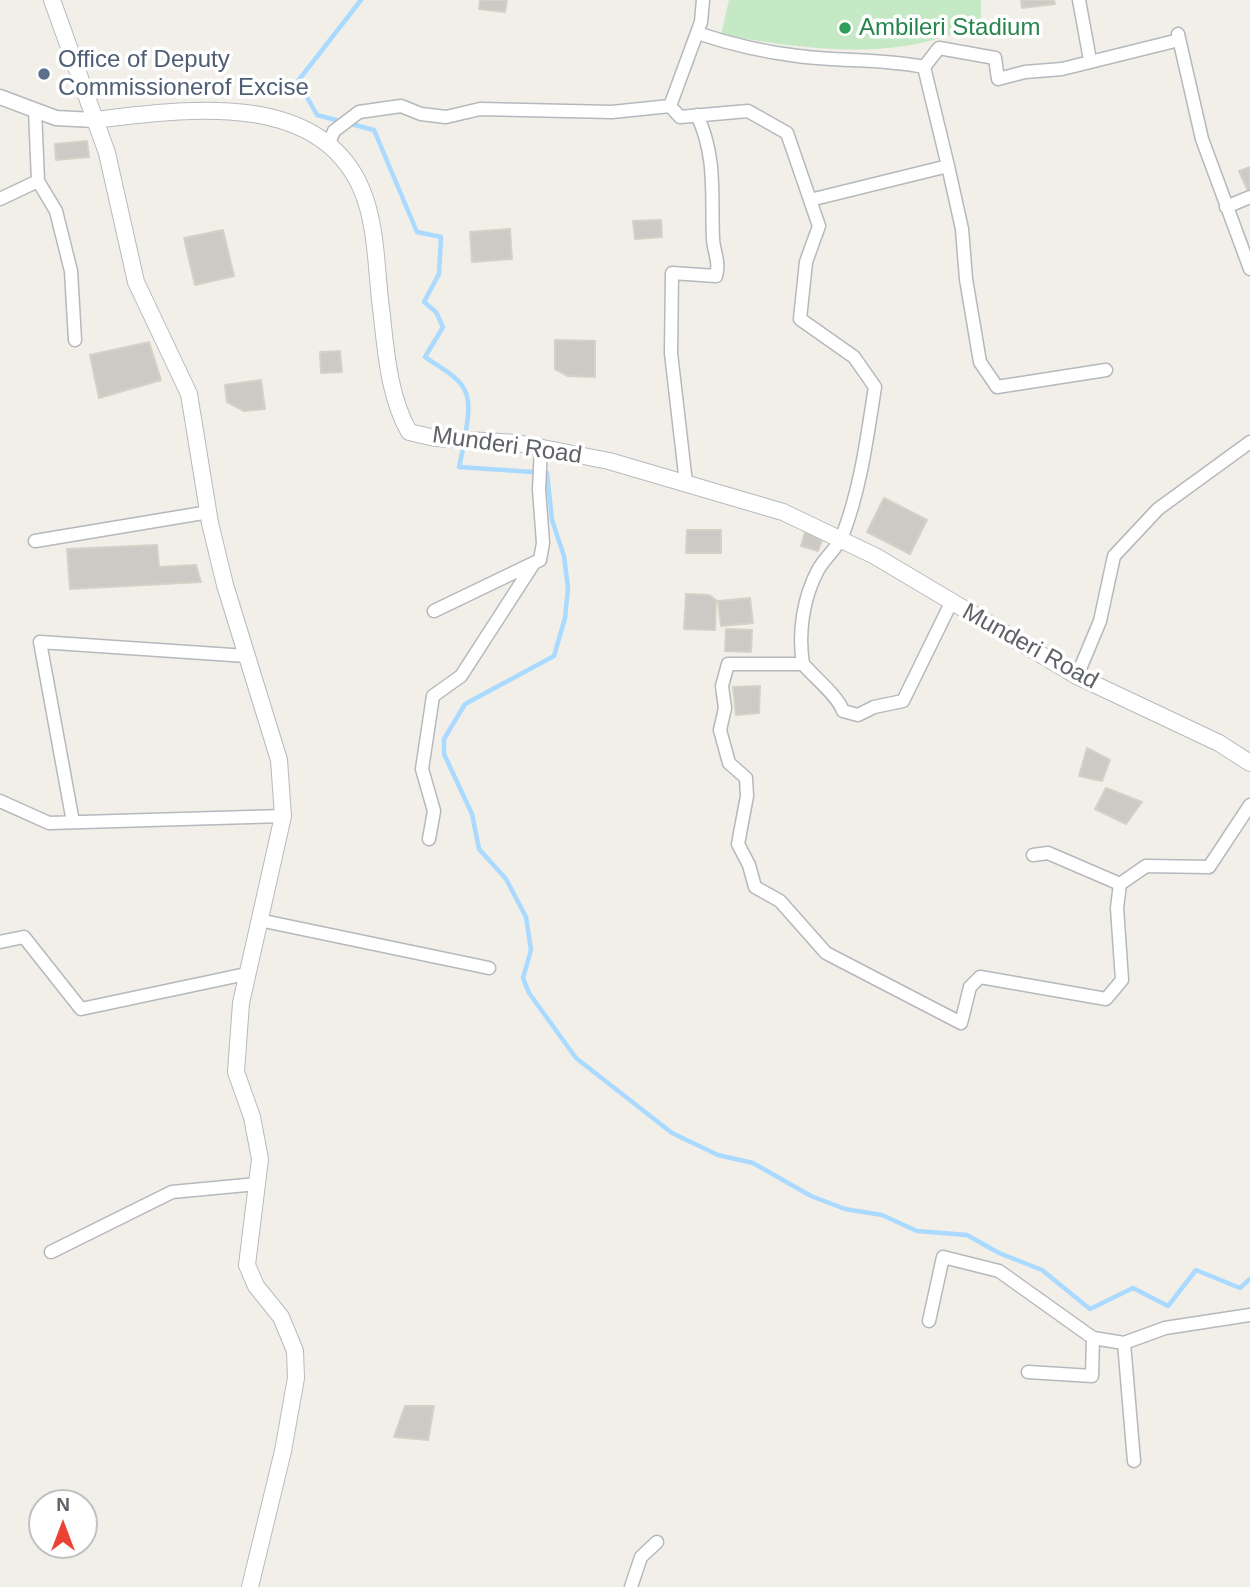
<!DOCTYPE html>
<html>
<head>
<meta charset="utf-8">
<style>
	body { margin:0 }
	#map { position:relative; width:1250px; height:1587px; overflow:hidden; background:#f1efe8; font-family:Helvetica,sans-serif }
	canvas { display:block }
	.north { position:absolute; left:28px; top:1489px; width:70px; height:70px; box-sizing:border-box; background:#fff; border:2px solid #bfc1c3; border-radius:50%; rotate:0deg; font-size:19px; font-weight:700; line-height:28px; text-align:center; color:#5f6368 }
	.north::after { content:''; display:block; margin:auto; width:24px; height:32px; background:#ea4335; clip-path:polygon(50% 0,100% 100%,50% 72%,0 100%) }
</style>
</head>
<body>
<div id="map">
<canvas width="1250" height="1587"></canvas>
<div class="north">N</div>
</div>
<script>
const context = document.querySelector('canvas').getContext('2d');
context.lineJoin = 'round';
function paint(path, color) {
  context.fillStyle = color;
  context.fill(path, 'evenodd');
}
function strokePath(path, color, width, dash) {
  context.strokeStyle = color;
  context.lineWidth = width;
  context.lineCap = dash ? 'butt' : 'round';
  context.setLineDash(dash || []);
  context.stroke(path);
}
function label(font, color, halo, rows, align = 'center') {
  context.font = font + ' Helvetica,sans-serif';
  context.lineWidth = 7;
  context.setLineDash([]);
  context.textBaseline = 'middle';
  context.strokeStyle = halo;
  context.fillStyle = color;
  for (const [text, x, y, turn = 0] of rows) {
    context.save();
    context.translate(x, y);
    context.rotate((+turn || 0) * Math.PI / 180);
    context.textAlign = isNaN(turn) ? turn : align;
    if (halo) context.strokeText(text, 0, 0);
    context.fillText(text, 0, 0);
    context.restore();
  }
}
paint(new Path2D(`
	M729 0H981V22C898 64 808 49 721 35Z`), '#c5e8c5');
strokePath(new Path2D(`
	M361 0 298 81 317 115 374 130 417 232 441 237 439 274 424 302 436 312 443 327 425 357C463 382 475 386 465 435
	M464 444 459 467 547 473 552 520 564 556 568 588 565 618 554 656 465 704 444 739V754L472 814 479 849 506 879 526 917 531 950 523 978 529 993 576 1058 672 1133 718 1155 753 1163 811 1196 845 1209 882 1215 917 1231 967 1235 999 1253 1042 1270 1090 1309 1133 1288 1168 1306 1196 1270 1240 1288 1250 1279`), '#aadaff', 4.5);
const building = new Path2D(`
	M480 0H507L505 12 479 9Z
	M1021 0H1054L1055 4 1022 8Z
	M87 141 89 157 56 160 55 144Z
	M1250 167V190L1248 191 1239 171Z
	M661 220 662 237 635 239 633 221Z
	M510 229 512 259 472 262 470 232Z
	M223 230 234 276 195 285 184 238Z
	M555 340 595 341V377L568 376 555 369Z
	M149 342 161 380 99 398 90 355Z
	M340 351 342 372 321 373 320 352Z
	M261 380 265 409 244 411 227 402 225 385Z
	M884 498 927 520 910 554 867 532Z
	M687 530H721V553H686Z
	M805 532 823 538 818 551 801 546Z
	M157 545 159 567 196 565 201 582 70 589 67 549Z
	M686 594 709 595 716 600 715 630 684 629Z
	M750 598 753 623 721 626 718 601Z
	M726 629 752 630 751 652 725 651Z
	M760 686 759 713 736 715 733 687Z
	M1087 748 1110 760 1102 781 1079 776Z
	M1106 788 1142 802 1126 824 1095 809Z
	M405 1406H434L428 1440 394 1437Z`);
paint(building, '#cccac5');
strokePath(building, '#d6d1c6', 2);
const minor = new Path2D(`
	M703 0 701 22 670 106 680 117 748 111 787 133 819 226 806 262 800 319 854 357 875 387C867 437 861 487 843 534 838 548 825 557 818 570 803 598 798 633 803 664
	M1079 0 1090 60
	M697 33C730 44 763 52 798 56 841 62 879 58 924 67
	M1178 34 1202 139 1250 269
	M35 110 38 181 56 211 71 271 75 340
	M329 143 334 131 359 112 401 106 421 114 446 117 480 109 612 112 670 106
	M948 166 924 67 939 48 995 58 998 79 1025 72 1062 69 1179 40
	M0 199 38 181
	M810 200 948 166 962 229 966 279 980 362 997 387 1106 370
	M1226 207 1250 197
	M686 483 671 353 672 273 716 276C720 262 714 253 713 239 711 196 717 157 697 115
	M35 541 209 512
	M951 603 903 701 874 707 858 715 843 711C838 696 815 678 803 664H728L722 686 725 708 720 730 729 763 746 778 747 796 738 844 749 865 755 887 780 901 826 953 961 1023 970 987 980 977 1106 999 1122 980 1117 908 1120 884 1146 866 1209 867 1250 805
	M434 611 540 560 543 543 539 489 541 447
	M1077 676 1100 621 1114 556 1158 509 1250 442
	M0 801 49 823 283 816
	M73 822 40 642 247 656
	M429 839 434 811 422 769 433 696 461 676 534 563
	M1033 855 1048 853 1120 884
	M259 920 489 968
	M0 942 24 937 81 1009 246 974
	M51 1252 172 1192 257 1184
	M929 1321 943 1257 999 1271 1093 1338 1124 1343 1165 1328 1250 1315
	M1124 1343 1134 1461
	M1028 1372 1092 1376 1093 1338
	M631 1587 641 1557 657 1542`);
const tertiary = new Path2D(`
	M0 97 56 118 94 120`);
const secondary = new Path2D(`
	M52 0 107 153 136 282 189 394 210 523 225 585 279 760 283 816 241 1003 236 1072 252 1117 260 1159 247 1265 256 1286 281 1317 295 1351 296 1378 283 1451 250 1587
	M94 120C181 110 317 88 361 188 377 224 376 270 381 308 386 350 388 394 409 432L435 438 517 443 609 461 783 512 875 556 1077 676 1219 743 1250 763`);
strokePath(minor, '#b5b8bc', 15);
strokePath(tertiary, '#b5b8bc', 17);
strokePath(secondary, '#b6babf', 18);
strokePath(minor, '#fff', 12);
strokePath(tertiary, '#fff', 14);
strokePath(secondary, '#fff', 16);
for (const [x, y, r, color] of [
	[845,28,7,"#2e9e5b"],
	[44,74,7,"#5c6f8a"]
]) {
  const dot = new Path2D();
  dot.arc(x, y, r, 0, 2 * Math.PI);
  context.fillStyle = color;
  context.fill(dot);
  strokePath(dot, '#fff', 2.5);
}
label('24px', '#27864d', '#fff', [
	["Ambileri Stadium",859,28]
], 'left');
label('24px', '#4e5e75', '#fff', [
	["Office of Deputy",58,60],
	["Commissionerof Excise",58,88]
], 'left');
label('24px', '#5f6368', '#fff', [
	["Munderi Road",507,446,8],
	["Munderi Road",1030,647,29]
]);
</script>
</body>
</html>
